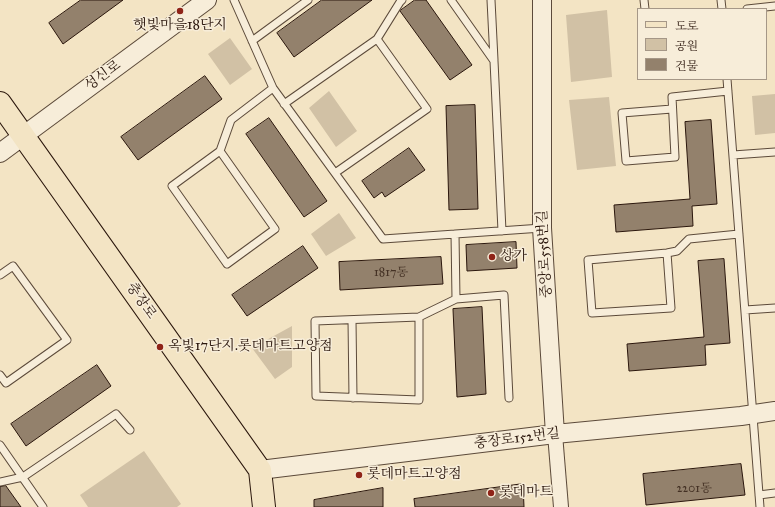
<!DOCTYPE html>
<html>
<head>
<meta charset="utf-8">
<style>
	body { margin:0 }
	#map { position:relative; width:775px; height:507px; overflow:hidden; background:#f3e4c4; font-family:"IM FELL Great Primer","Noto Serif KR",serif }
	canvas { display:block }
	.legend { position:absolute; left:637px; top:8px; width:130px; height:72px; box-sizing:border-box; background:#f7edd9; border:1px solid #a59787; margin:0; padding:5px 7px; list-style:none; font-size:12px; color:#2a160c }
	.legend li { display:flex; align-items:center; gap:8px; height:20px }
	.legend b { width:20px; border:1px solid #a59787 }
</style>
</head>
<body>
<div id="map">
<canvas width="775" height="507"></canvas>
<ul class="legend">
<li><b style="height:5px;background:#f3e4c4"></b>도로</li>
<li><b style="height:11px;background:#d1c1a5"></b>공원</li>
<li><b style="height:11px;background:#93816c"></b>건물</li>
</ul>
</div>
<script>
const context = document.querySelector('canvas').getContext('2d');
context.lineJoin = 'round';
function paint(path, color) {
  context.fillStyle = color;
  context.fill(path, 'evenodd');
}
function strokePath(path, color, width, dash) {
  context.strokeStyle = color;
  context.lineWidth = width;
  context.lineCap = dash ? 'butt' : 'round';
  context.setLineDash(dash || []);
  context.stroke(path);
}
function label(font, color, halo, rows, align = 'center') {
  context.font = font + ' "IM FELL Great Primer","Noto Serif KR",serif';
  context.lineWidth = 3;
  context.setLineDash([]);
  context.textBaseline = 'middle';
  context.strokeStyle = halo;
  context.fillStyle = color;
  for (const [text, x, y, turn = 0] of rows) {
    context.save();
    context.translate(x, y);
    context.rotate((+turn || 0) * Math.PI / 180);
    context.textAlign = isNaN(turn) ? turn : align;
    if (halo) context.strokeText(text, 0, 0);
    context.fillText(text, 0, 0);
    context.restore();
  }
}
paint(new Path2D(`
	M607 10 612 77 571 82 566 15Z
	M230 38 252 69 230 85 208 54Z
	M329 91 357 131 336 147 309 108Z
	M775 94V133L755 135 752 96Z
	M609 97 616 166 577 170 569 100Z
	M339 213 356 238 326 256 311 234Z
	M292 326V367L275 379 252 348Z
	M144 451 181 504 177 507H88L80 495Z`), '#d1c1a5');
const building = new Path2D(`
	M81 0H123L63 44 49 23Z
	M322 0H372L294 57 277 33Z
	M415 0H426L472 65 450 80 400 11Z
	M205 76 222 99 138 160 121 137Z
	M475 105 478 209 449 210 446 106Z
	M269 118 327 201 304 217 246 134Z
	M711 120 717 204 692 206 693 226 616 232 614 205 690 199 685 122Z
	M409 148 425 170 385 197 382 192 374 198 362 181Z
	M516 242 517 268 467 271 466 245Z
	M303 246 318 268 247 316 232 295Z
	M441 257 443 284 340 290 339 262Z
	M724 259 730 343 705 345 706 365 629 371 627 344 704 337 698 261Z
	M482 307 486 394 457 397 453 309Z
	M97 365 111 386 26 446 11 424Z
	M741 464 745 495 646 505 643 474Z
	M523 484 524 507H415L414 499Z
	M6 486 21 507H0V487Z
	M383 488V507H314V500Z`);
paint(building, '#93816c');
strokePath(building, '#2a160c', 1);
const service = new Path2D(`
	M234 0 273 88 383 239 542 228
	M451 0 494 61 502 231
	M491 0 494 60
	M644 0 645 9
	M721 0 722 9
	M747 9 775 6
	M252 41 308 0
	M727 79 760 507
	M284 104 377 39 400 2 402 0
	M672 109 622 113 626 161 675 157 672 97 728 91
	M220 151 275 229 227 264 172 186 220 151 231 120 273 88
	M733 155 775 152
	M335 173 427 109 377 39
	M667 253 671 308 592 313 588 260 667 253 677 251 689 239 739 234
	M0 275 13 266 67 340 6 383 0 375
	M456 299 504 295 509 398
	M745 310 775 308
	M419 317V400L316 396 315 321 419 317 456 299 455 234
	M352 320 353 398
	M0 445 43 507
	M0 482 23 477 116 414 130 430
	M759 495 775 493`);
const minor = new Path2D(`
	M555 434 561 507`);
const tertiary = new Path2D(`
	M542 0V228L555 434
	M0 153 207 0
	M260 470 555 434 741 416 775 411`);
const primary = new Path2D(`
	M0 103 260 470 264 507`);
strokePath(service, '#5c4a3a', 9);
strokePath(minor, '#5c4a3a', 16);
strokePath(tertiary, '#5c4a3a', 20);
strokePath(primary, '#2a160c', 24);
strokePath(service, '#f7edd9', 7);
strokePath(minor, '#f7edd9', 14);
strokePath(tertiary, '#f7edd9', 18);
strokePath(primary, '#f3e4c4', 22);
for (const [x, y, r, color] of [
	[180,11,4,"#8f2418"],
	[492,257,4,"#8f2418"],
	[160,347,4,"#8f2418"],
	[359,475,4,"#8f2418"],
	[491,493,4,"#8f2418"]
]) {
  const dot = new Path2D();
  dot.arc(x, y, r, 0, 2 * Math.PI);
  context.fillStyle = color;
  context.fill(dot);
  strokePath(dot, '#f7edd9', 1.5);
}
label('12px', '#443124', null, [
	["1817동",391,273],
	["2201동",694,489]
]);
label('14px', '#2a160c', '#f7edd9', [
	["햇빛마을18단지",180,26,"center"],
	["상가",500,257],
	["옥빛17단지.롯데마트고양점",168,347],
	["롯데마트고양점",367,475],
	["롯데마트",499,493]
], 'left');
label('14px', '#2a160c', '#f7edd9', [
	["성신로",103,76,-36],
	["중앙로558번길",545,254,-93],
	["충장로",141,301,55],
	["충장로152번길",517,439,-7]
]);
</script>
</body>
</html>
